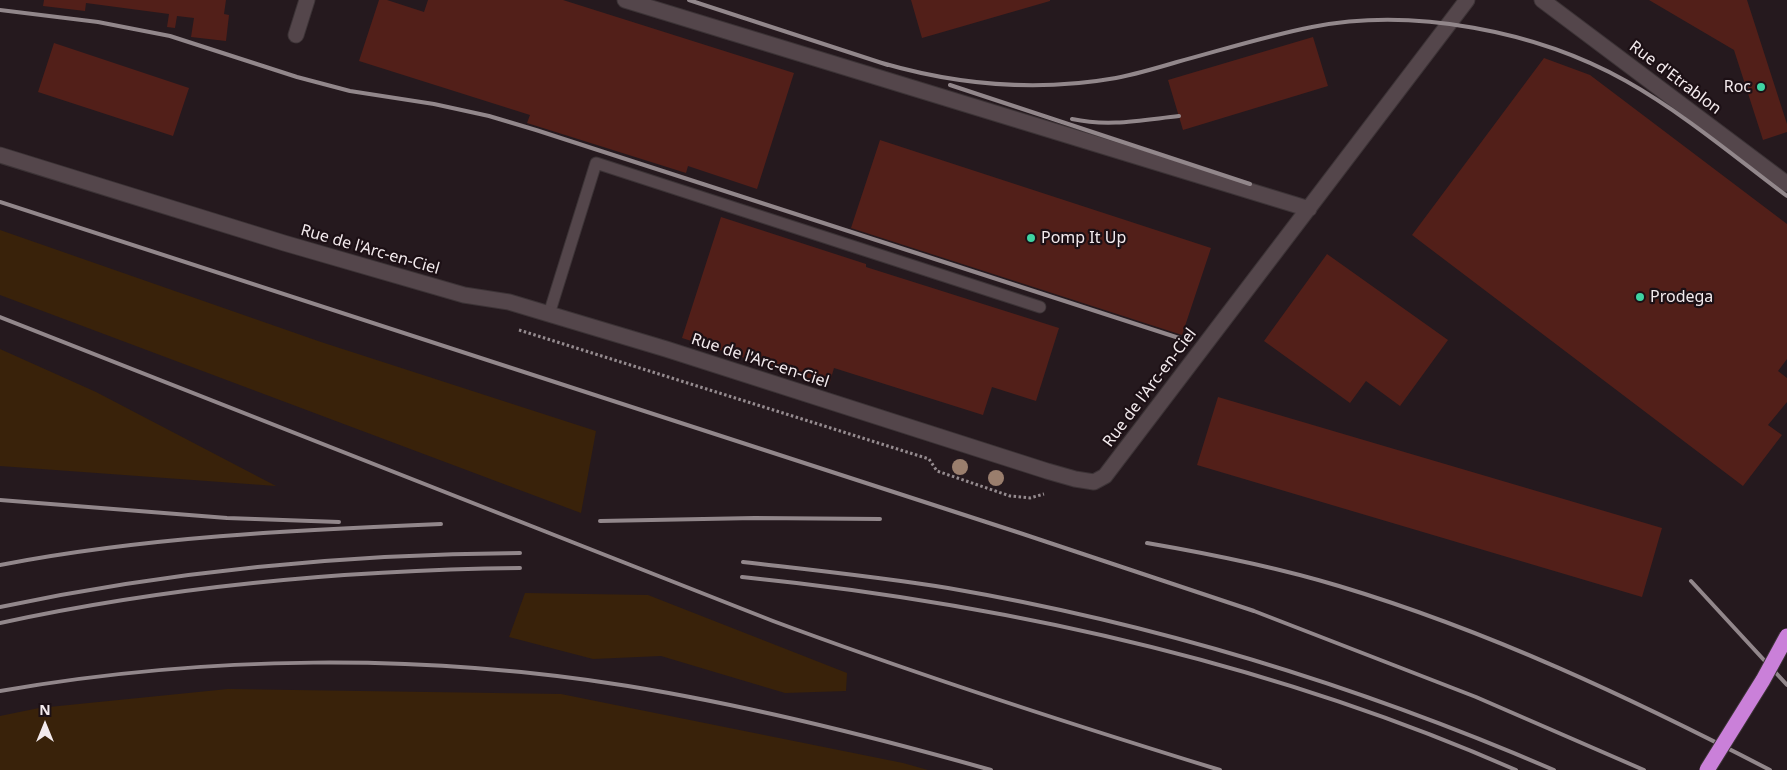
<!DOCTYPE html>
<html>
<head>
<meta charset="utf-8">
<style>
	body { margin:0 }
	#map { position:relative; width:1787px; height:770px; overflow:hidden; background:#25191e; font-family:"Noto Sans",sans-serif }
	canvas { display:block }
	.north { position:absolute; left:20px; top:700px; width:50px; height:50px; -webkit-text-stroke:4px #1c1015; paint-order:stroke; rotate:0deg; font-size:14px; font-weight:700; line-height:20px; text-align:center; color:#f3eaed }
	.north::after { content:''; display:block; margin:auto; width:18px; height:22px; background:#f3eaed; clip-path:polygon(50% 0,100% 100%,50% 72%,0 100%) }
</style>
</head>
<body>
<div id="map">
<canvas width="1787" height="770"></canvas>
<div class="north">N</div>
</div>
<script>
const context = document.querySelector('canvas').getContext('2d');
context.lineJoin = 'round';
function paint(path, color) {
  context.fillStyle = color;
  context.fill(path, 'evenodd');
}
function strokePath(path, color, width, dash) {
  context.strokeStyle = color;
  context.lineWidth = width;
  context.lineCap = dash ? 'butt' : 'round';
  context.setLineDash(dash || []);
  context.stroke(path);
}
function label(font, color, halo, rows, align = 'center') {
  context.font = font + ' "Noto Sans",sans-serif';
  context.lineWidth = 4.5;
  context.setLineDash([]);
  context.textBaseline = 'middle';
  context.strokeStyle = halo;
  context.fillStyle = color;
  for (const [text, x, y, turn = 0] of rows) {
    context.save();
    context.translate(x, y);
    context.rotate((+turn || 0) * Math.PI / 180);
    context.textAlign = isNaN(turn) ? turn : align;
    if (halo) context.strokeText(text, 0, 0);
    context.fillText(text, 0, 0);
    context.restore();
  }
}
paint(new Path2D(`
	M0 230 321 342 596 431 581 513 0 295Z
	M0 349 96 392 276 486 0 466Z
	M525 593 648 595 847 673 846 691 785 693 661 656 593 659 509 637Z
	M228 689 561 694 903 763 928 770H0V716L39 708Z`), '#39220a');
paint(new Path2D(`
	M44 0H226L224 14 229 15 226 41 191 37 194 18 177 16 175 28 167 27 169 14 86 3 85 11 43 6Z
	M379 0H387L424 12 428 0H563L794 73 757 189 688 166 686 173 527 123 530 115 359 61Z
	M911 0H1050V1L922 38Z
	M1649 0H1747L1787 124V132L1763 140 1734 50Z
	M1313 37 1328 86 1183 130 1168 80Z
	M54 43 189 88 173 136 38 92Z
	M1544 58 1590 75 1787 224V359L1778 371 1787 378V402L1768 425 1782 435 1743 486 1412 235Z
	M880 140 1211 248 1182 335 851 228Z
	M721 217 866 264V267L1059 328 1036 401 992 387 983 415 834 368 829 385 682 338Z
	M1327 254 1448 340 1400 406 1366 381 1350 403 1264 341Z
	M1218 397 1662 528 1642 597 1197 465Z`), '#521f19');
const lane = new Path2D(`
	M549 314 596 163 1040 307`);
const street = new Path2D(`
	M625 0 1309 209
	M1542 0 1787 184
	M296 35 307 0
	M0 155 284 243 464 295 509 302 549 314 666 349 1047 471 1075 479 1094 482 1105 476 1467 0`);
strokePath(lane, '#3c3336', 13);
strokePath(street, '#3c3336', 17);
strokePath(new Path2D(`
	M519 330 929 459 937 471 1010 496 1030 498 1044 494`), '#958b8f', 3, [2.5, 2.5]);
strokePath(lane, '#54464b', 11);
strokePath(street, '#54464b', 15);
strokePath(new Path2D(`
	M689 0 888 65
	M0 10 98 22 170 36 297 77 350 91 434 104 489 116 536 130 1179 338
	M882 63C958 85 1037 92 1116 78 1136 74 1157 68 1177 62 1222 50 1266 36 1312 27 1413 7 1537 31 1626 81 1683 113 1735 157 1787 196
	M950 85 1250 184
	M1072 119C1109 127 1142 120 1179 116
	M0 202 1020 533 1254 611 1476 697 1644 770
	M0 317 773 621C921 676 1070 724 1220 770
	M0 500 227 518 339 522
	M600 521 755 518 880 519
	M1147 543C1211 554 1276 567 1339 586 1489 631 1631 698 1770 770
	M743 562C812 570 880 577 948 588 1158 624 1359 686 1554 770
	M0 565C144 537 295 530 441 524
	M742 577C1007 604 1270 662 1516 770
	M1691 581 1787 685
	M0 607C171 571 345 554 520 553
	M0 623C171 586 345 570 520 568
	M0 691C206 655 421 653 628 686 751 706 871 736 991 770`), '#92878b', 4);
const highwayBridge = new Path2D(`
	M1707 770 1763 680 1787 636`);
strokePath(highwayBridge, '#3c3336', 17, []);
strokePath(highwayBridge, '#ca80d9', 15);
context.fillStyle = '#9a7e6d';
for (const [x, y] of [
	[960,467],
	[996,478]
]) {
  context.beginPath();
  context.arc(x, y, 8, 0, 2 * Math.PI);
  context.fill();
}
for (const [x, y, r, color] of [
	[1761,87,5,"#3fd4a2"],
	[1031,238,5,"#3fd4a2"],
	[1640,297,5,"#3fd4a2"]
]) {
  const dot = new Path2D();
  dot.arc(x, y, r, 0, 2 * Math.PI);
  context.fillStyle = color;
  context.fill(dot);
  strokePath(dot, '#1c1015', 2);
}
label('16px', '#f3eaed', '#1c1015', [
	["Rue d'Etrablon",1675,78,37],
	["Rue de l'Arc-en-Ciel",370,250,16],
	["Rue de l'Arc-en-Ciel",760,361,18],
	["Rue de l'Arc-en-Ciel",1150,388,-53]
]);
label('16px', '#f3eaed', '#1c1015', [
	["Roc",1751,87,"right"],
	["Pomp It Up",1041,238],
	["Prodega",1650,297]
], 'left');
</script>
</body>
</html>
